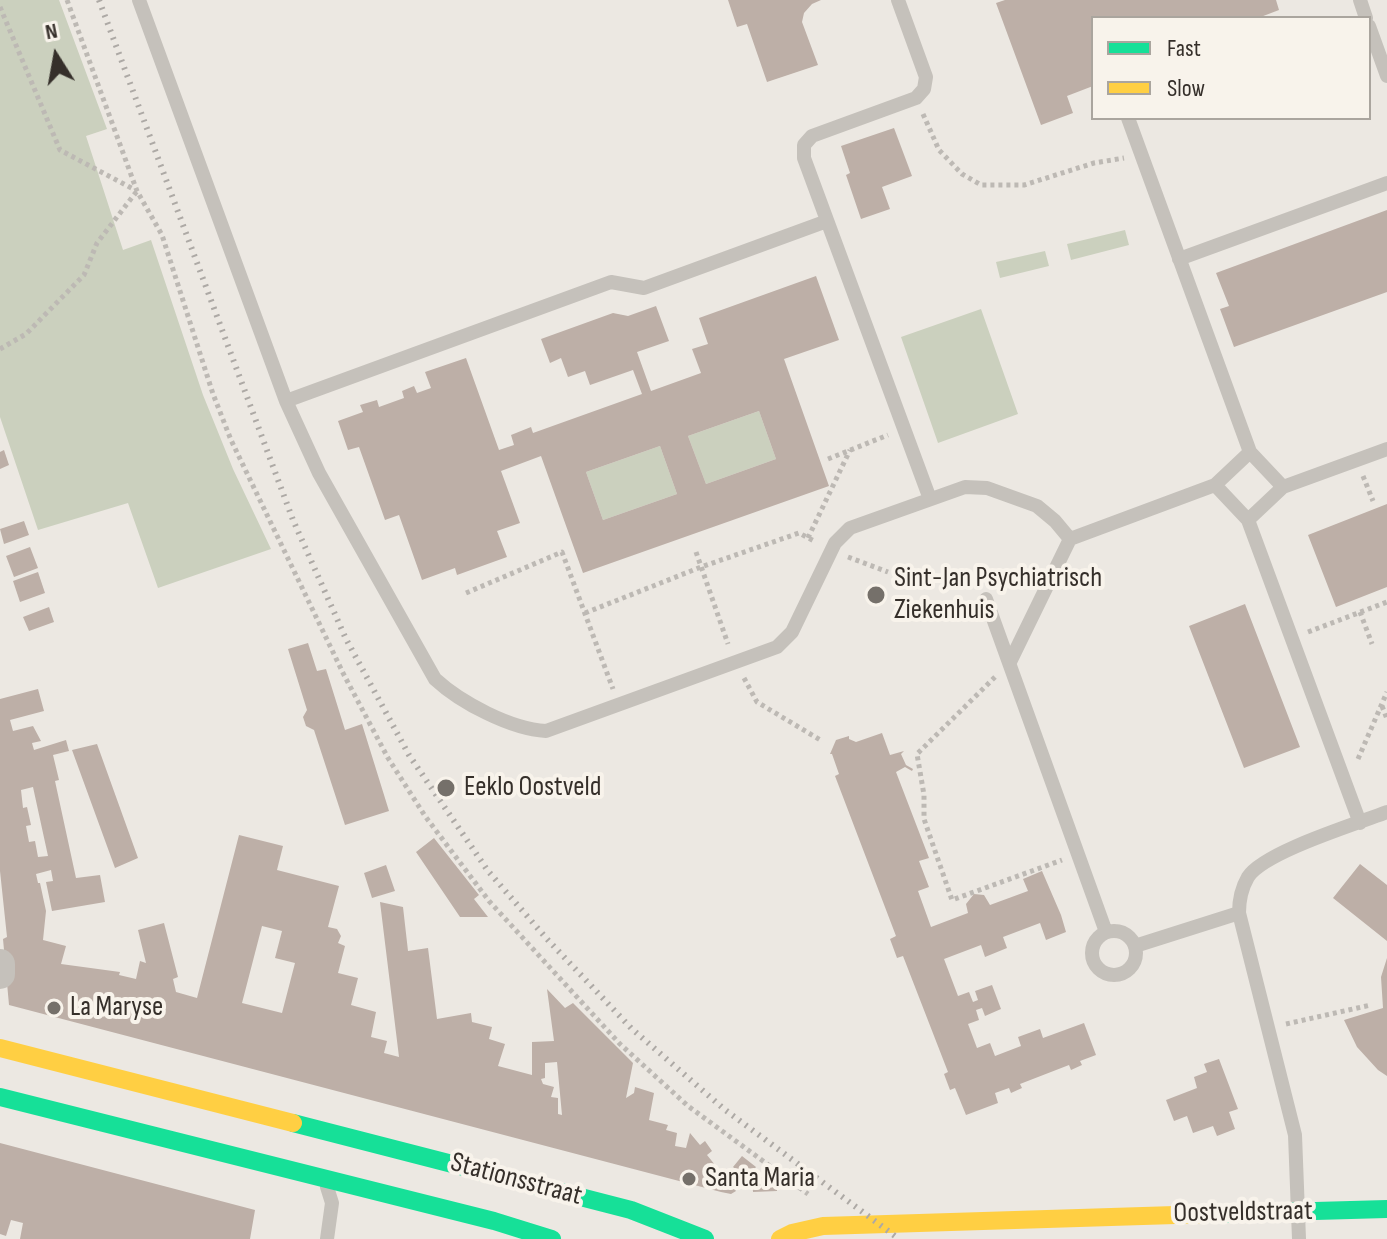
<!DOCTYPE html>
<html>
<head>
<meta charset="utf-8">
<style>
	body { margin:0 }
	#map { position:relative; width:1387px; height:1239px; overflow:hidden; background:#ece8e2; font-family:"Sofia Sans Condensed",sans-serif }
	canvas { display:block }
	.legend { position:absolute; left:1091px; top:16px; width:280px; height:104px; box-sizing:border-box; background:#f8f3eb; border:2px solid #aaa59e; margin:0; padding:10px 14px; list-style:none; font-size:24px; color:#352f2a }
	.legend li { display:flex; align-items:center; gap:16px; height:40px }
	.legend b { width:40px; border:2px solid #aaa59e }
	.north { position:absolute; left:16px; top:16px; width:80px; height:80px; -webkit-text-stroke:6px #f8f3eb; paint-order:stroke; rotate:349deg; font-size:22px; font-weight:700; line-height:32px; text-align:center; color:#352f2a }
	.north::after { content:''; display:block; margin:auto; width:28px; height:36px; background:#352f2a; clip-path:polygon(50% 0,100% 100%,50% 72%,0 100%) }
</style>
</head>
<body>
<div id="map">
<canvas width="1387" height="1239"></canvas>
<ul class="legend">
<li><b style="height:10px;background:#16e098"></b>Fast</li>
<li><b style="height:10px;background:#ffcf43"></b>Slow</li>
</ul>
<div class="north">N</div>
</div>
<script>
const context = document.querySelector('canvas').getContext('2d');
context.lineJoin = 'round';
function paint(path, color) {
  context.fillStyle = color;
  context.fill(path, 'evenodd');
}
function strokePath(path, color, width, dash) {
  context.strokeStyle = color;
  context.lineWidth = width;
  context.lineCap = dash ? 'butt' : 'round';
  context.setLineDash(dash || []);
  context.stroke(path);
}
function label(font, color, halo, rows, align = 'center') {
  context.font = font + ' "Sofia Sans Condensed",sans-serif';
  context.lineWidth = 8;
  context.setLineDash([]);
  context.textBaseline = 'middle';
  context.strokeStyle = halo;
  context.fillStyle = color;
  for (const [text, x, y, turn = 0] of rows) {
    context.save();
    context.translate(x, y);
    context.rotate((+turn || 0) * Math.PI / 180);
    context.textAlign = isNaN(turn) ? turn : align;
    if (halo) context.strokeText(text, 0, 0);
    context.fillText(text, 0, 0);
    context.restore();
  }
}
paint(new Path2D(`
	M0 0H59L107 129 86 136 123 250 151 240 203 395 233 469 271 549 158 588 128 503 38 530 0 417Z
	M1125 230 1129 245 1071 260 1067 244Z
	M1045 251 1049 266 1000 278 996 262Z
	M981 309 1018 414 938 443 901 337Z
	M759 411 776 459 706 484 688 436Z
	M660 446 677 494 603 520 586 472Z`), '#cbd0be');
paint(new Path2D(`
	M728 0H821L812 4 804 13 802 22 818 65 767 82 747 24 737 27Z
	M1005 0H1276L1279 10 1258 18H1093V86L1067 96 1073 113 1041 125 996 3Z
	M894 128 912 176 882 187 890 209 861 219 846 175 850 173 841 146Z
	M1387 210V292L1234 347 1220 309 1229 306 1216 273Z
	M816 276 839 340 784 359 829 486 583 573 541 456 501 471 520 523 497 531 507 557 457 575 455 568 422 580 399 515 385 520 359 447 348 450 338 421 363 412 360 405 377 400 379 407 404 398 402 391 414 386 417 393 431 388 425 372 466 358 499 450 514 445 511 435 531 427 533 433 642 394 633 370 590 385 585 371 568 377 561 358 550 363 541 339 613 313 628 316 656 306 669 341 637 352 651 391 701 373 692 349 708 344 699 318ZM759 411 776 459 706 484 688 436ZM660 446 677 494 603 520 586 472Z
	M4 450 9 465 0 469V452Z
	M1387 504V587L1336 607 1308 535Z
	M24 521 29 535 4 544 0 529Z
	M30 547 38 568 14 577 6 556Z
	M38 572 45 593 20 602 13 581Z
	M1245 604 1300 747 1244 768 1189 626Z
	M49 607 54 622 29 631 23 617Z
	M308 643 317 671 326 669 345 730 362 724 389 811 345 825 314 730 306 726 303 717 307 710 288 649Z
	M38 689 44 711 10 720 13 731 33 726 41 741 32 743 34 750 66 740 69 751 53 755 59 780 55 781 76 878 100 875 105 902 52 911 46 882 53 881 51 870 36 874 38 883H40L46 911 43 940 66 946 61 964 120 972 119 975 136 979 140 961 146 963 138 930 164 923 178 977 173 979 176 992 197 998 239 835 283 846 277 870 339 886 328 927 337 929 341 936 338 943 345 946 338 973 358 978 351 1005 376 1012 371 1037 387 1041 384 1053 399 1057 380 902 403 907 408 951 428 948 437 1019 471 1013 472 1022 492 1027 489 1039 505 1044 498 1066 532 1075V1042L554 1041 547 989 565 1008 573 1003 633 1063 626 1098 634 1093 635 1087 654 1093 649 1120 668 1125 666 1130 677 1133 675 1146 686 1148 690 1133 700 1145 705 1141 712 1151 707 1155 736 1191 731 1194 721 1192 9 1005 3 939 7 937 0 871V699ZM33 787 48 856 38 857 35 841 29 842 26 826 31 825 27 807 23 808 21 790ZM262 926 282 931 275 958 295 963 282 1013 242 1003ZM557 1062 562 1115 558 1114V1098L551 1097 554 1087 543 1084 541 1079 545 1078V1063Z
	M882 733 890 755 904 751 901 754 906 765 913 769 912 771 905 767 896 772 929 858 919 861 929 887 918 891 931 927 968 913 966 904 974 894 984 895 990 905 1028 891 1023 879 1042 871 1061 915 1066 932 1046 940 1040 923 1003 937 1007 948 985 957 981 945 944 959 958 996 969 992 973 1002 978 1000 975 991 992 985 1001 1009 985 1016 982 1008 976 1010 979 1020 968 1024 977 1048 990 1043 995 1056 1021 1046 1018 1037 1040 1029 1043 1038 1084 1023 1096 1055 1080 1061 1082 1065 1071 1070 1069 1065 1020 1084 1022 1088 1011 1093 1009 1088 995 1093 998 1103 966 1115 955 1088 950 1090 944 1074 948 1072 903 956 897 958 890 939 896 936 835 776 839 774 832 754H830L836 740 849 736V739L856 742Z
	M97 744 138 858 115 868 72 750Z
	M434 838 479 895 474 899 488 917H460L416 852Z
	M1360 864 1387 885V941L1333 898Z
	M386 865 395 891 372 898 364 873Z
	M1387 958V1076L1378 1070 1357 1047 1344 1020 1383 1008 1381 977Z
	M1219 1059 1238 1109 1229 1112 1235 1129 1217 1136 1213 1126 1193 1133 1187 1116 1174 1121 1166 1100 1197 1088 1194 1077 1207 1072 1204 1064Z
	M0 1143 255 1210 250 1239H20L23 1223 11 1220 6 1236 0 1234Z
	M742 1156 756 1167 747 1179 733 1167Z
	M752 1177H777V1191L753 1192Z`), '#bdafa7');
strokePath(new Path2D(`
	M67 0 137 191 162 235 213 394 231 440 344 675 388 758 425 816 489 901 620 1044 688 1106 808 1194
	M0 7 60 150 137 191
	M923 114 939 150 962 174 981 185H1024L1094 163 1124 158
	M0 349 26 334 84 275 97 243 137 191
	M828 459 888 435
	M1363 476 1373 501
	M808 538 850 450
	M696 552 728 644
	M848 557 888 572
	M466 593 562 552 613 689
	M1360 612 1372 644
	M585 613 701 567 799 533 814 541
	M1308 632 1387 602
	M995 677 917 754 924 795V819L952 900 1062 860
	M744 678 757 702 822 741
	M1382 706 1387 719
	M1358 759 1387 692
	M1286 1024 1371 1005`), '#bdb9b4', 5, [4, 4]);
strokePath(new Path2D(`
	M139 0 286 401 319 473 435 679C461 703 511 729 546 731L777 647 792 632 835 543 850 528 965 487 987 488 1037 506 1055 521 1070 539 1010 662
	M898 0 926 77 924 89 916 98 812 136 804 145V158L930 499
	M1360 0 1366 18
	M1369 26 1387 76
	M1128 118 1250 452
	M1179 259 1387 183
	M286 401 611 282 644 288 827 221
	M1250 452 1283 487 1248 520 1215 485Z
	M1283 487 1387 449
	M1248 520 1360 823
	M1070 539 1215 485
	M986 599 1106 932
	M1092 953a22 22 0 1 1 44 0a22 22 0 1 1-44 0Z
	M1135 946 1239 913
	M327 1239 332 1203 327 1187
	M1299 1239 1295 1135 1239 913C1239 900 1241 889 1248 877 1264 852 1356 824 1387 812`), '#c5c1bb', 14);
strokePath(new Path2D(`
	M0 964V974`), '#c5c1bb', 30);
strokePath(new Path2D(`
	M0 1097 494 1221 552 1239
	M293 1123 631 1210 705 1239
	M1207 1214 1387 1209`), '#16e098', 18);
strokePath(new Path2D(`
	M0 1048 293 1123
	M780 1239 792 1233 823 1226 1207 1214`), '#ffcf43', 18);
strokePath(new Path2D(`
	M99 0 293 520 346 639 409 755 488 871 547 939 631 1028 724 1109 899 1239`), '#ada9a5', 6, [2, 6]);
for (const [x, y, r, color] of [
	[876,595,10,"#75706a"],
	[446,788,10,"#75706a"],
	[54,1008,8,"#75706a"],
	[689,1179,8,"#75706a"]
]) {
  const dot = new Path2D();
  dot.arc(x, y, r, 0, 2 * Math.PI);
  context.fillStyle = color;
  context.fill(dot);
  strokePath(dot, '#f8f3eb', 3);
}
label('28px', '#352f2a', '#f8f3eb', [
	["Sint-Jan Psychiatrisch",894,579],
	["Ziekenhuis",894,611],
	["Eeklo Oostveld",464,788],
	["La Maryse",70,1008],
	["Santa Maria",705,1179]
], 'left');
label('28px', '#352f2a', '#f8f3eb', [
	["Stationsstraat",516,1180,15],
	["Oostveldstraat",1243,1213,-1]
]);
</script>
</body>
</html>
